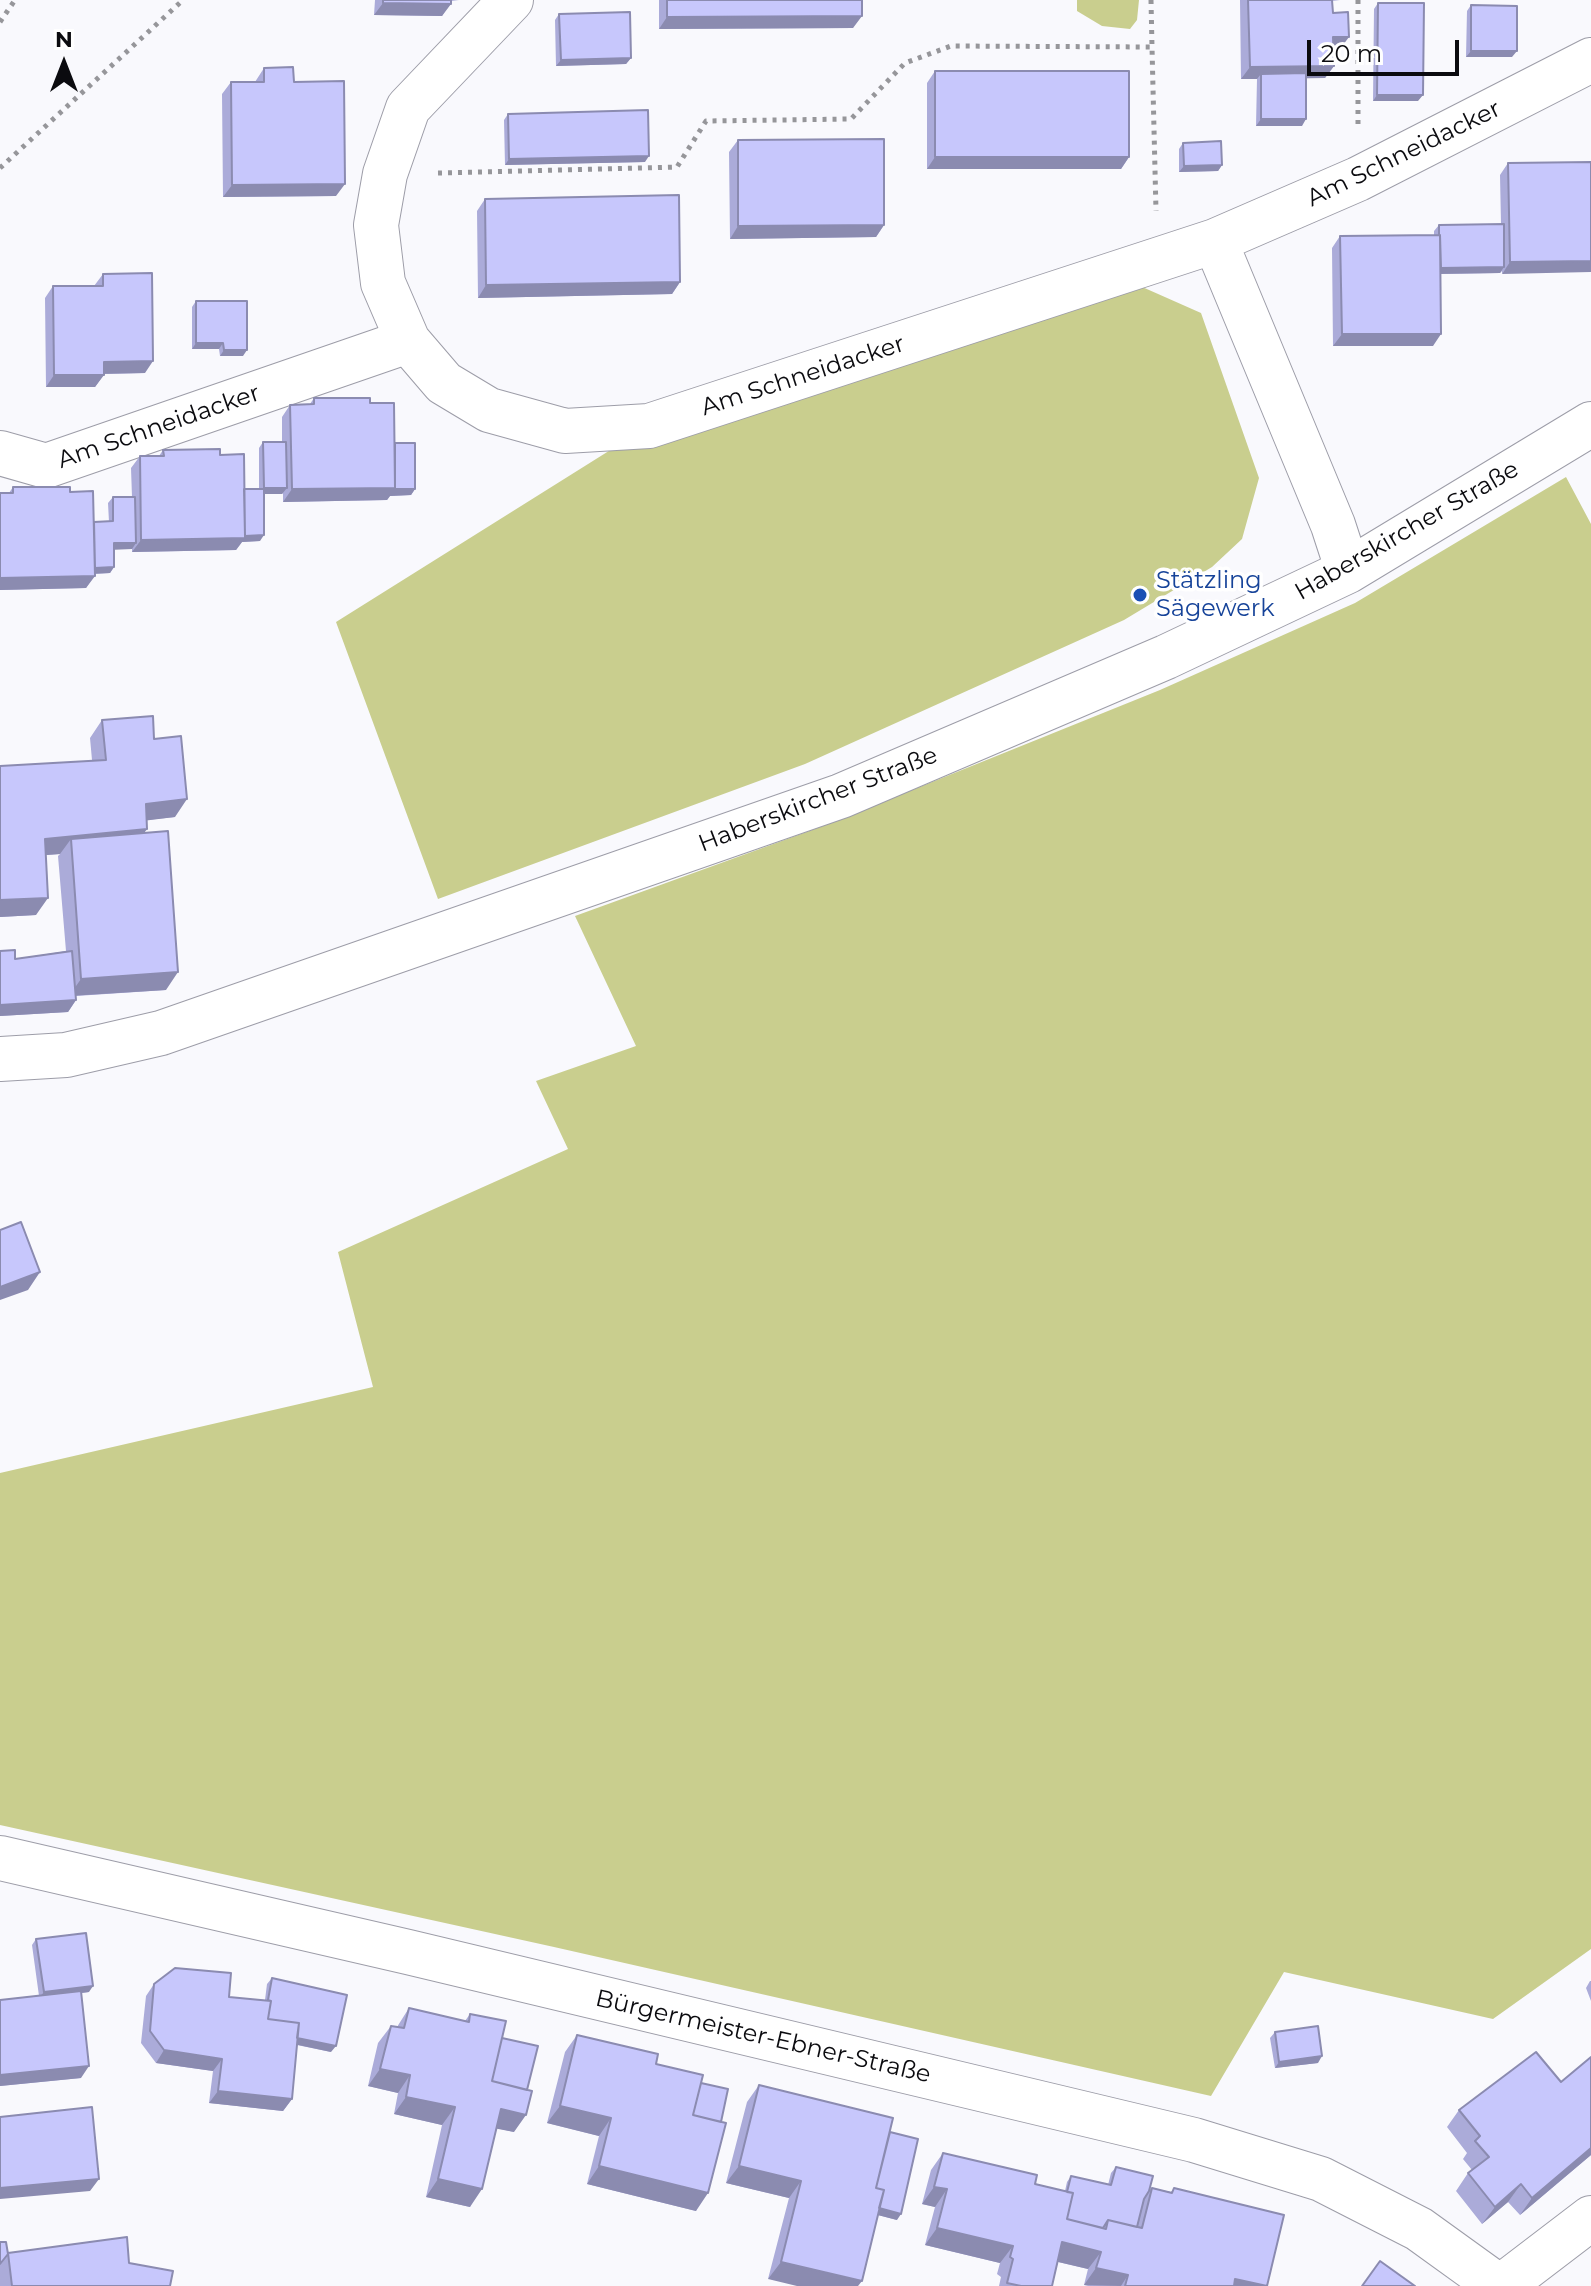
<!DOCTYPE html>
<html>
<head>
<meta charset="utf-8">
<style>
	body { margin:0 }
	#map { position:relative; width:1591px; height:2286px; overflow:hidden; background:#f9f9fd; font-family:Montserrat,sans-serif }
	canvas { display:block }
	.north { position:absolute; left:24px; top:24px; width:80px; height:80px; -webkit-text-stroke:6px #fff; paint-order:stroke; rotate:0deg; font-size:22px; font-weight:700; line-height:32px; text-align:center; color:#0b0b0f }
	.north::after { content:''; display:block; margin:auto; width:28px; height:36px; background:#0b0b0f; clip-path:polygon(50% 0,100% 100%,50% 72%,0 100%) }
	.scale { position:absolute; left:1307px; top:40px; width:152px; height:36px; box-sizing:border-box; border:4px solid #0b0b0f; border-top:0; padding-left:10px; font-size:24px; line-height:28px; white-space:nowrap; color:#0b0b0f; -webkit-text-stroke:6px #fff; paint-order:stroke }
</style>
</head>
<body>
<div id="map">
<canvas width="1591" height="2286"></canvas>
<div class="north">N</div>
<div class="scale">20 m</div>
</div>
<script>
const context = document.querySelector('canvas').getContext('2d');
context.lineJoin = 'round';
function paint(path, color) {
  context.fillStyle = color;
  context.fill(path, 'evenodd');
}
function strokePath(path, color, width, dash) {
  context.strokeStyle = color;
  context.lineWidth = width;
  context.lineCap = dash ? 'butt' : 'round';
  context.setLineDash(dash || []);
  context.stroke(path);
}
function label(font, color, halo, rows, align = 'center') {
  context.font = font + ' Montserrat,sans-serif';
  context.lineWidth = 7;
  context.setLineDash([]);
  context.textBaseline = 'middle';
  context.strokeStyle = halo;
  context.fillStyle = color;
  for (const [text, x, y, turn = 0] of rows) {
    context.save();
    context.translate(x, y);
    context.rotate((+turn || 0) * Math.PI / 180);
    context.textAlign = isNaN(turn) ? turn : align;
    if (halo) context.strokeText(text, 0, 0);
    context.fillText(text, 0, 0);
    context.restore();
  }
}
paint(new Path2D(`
	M1077 0H1139L1137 20 1130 29 1102 26 1077 11Z
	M1140 286 1201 313 1259 478 1242 539 1212 567 1124 620 805 764 438 899 336 622 612 449Z
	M1566 477 1591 524V1949L1493 2019 1284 1972 1211 2096 554 1947 0 1825V1473L373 1387 338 1252 568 1149 536 1081 636 1046 575 916 823 826 1160 690 1355 603Z`), '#c9ce8e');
const minor = new Path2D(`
	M511 0 408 108 385 174 376 225 383 283 408 341 444 383 489 410 565 431 649 426 1215 241 1358 179 1591 60
	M1215 241 1333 525 1348 571
	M0 453 46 466 408 341
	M0 1059 66 1055 161 1033 841 796 1166 657 1348 571 1591 424
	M0 1858 408 1952 1194 2140 1321 2179 1419 2229 1498 2286
	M1502 2286 1591 2218`);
strokePath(minor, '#9d9da8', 46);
strokePath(new Path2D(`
	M1151 0 1152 47
	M1358 0V127
	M0 22 15 0
	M0 168 183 0
	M438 173 677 167 706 121 851 119 905 63 951 46 1152 47 1156 211`), '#96969a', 5, [4, 6]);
strokePath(minor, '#fff', 44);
paint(new Path2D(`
	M375 0H459L451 1 442 16 374 15Z
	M659 0H862L853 28 659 29Z
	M1240 0H1340L1332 1 1333 13 1340 49H1333L1334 66 1325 78H1306L1302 126H1256L1257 79H1241Z
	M1378 3 1418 101H1373L1374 9Z
	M1471 5 1512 57H1466L1467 11Z
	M559 14 631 58 626 64 556 66 555 20Z
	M264 68 294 82 336 196 223 197 222 94 231 82H255Z
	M935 71 1129 157 1121 169H927V83Z
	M508 114 645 162 505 165 504 120Z
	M738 140 884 225 876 237 730 239 729 152Z
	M1183 143 1222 165 1218 171 1179 172V149Z
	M1591 162 1502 274V271L1500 273 1441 274 1433 346H1333L1332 248 1340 236 1434 235V231L1439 225 1501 224 1500 175 1508 163Z
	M485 199 680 282 672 294 478 298 477 211Z
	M103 274 145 373 104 374 95 387H46L45 298 53 286H94Z
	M196 301 243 356H220L219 349H192V307Z
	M314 398 370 403 395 443 415 489 411 495 390 496 387 500 283 502V493L282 494H264L260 541 242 542 236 550 132 552V548L114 549V567L110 573 95 574 86 588 0 590V493H9L13 487 70 492 94 522H109L108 503 113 497H132L131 468 140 456H159L163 450 220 455 244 489H259V448L263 442H282V417L290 405 310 404Z
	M102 720 154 739 175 817 147 820 144 833 166 990 76 996V1000L68 1012 0 1016V951L15 959 66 951 58 856 60 854 46 855 36 915 0 917 92 760 90 738Z
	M36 1939 89 1992 82 1993 81 2078 0 2086V2000L39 1996 32 1945Z
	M272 1978 331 2052 297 2045 292 2099 283 2111 209 2103 213 2071 156 2063 141 2043 146 1996 154 1984 229 1997 265 2000 267 1984Z
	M1590 1981H1591V2001L1586 1988Z
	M409 2008 465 2021 470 2014 502 2038 514 2132 496 2128 470 2207 426 2197 442 2125 394 2114 398 2093 368 2086 378 2043 391 2026 397 2027Z
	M1275 2032 1318 2063 1275 2068 1270 2038Z
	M577 2035 656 2064 701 2083 721 2122 696 2211 587 2184 599 2136 547 2123 565 2052Z
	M759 2085 890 2132 897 2220 878 2215 768 2279 789 2198 726 2183 747 2102Z
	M1459 2110 1591 2155 1520 2215 1508 2202 1482 2224 1456 2191 1468 2173 1472 2170 1463 2159 1467 2153 1447 2127Z
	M943 2153 1035 2184 1065 2191 1067 2182 1071 2176 1108 2185 1111 2173 1116 2167 1149 2191 1152 2188 1171 2192 1174 2188 1267 2286H1088L1084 2285 1088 2269 1058 2262 1052 2286H999L1001 2277 997 2274 1000 2263 925 2245 935 2207 922 2204 931 2170Z
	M0 2242 8 2254 129 2263 170 2286H0Z`), '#ababd9');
paint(new Path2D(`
	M383 3 451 4 442 16 374 15Z
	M862 16 853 28 659 29 667 17Z
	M1333 37H1349L1340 49H1325Z
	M1471 51H1517L1512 57H1466Z
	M631 58 626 64 556 66 561 60Z
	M1334 66 1325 78 1261 79V74L1257 79H1241L1250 67Z
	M1377 95H1423L1418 101H1373Z
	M1261 119H1306L1302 126H1256Z
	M649 156 645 162 505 165 509 159Z
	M935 157H1129L1121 169H927Z
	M1222 165 1218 171 1179 172 1184 166Z
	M345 184 336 196 223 197 232 185Z
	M884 225 876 237 730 239 738 226Z
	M1591 261V272L1502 274 1510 262Z
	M1504 267 1500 273 1434 274 1439 268Z
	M680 282 672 294 478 298 486 285Z
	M1342 334H1441L1433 346H1333Z
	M196 343H223L219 349H192Z
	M224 350H247L243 356H220Z
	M153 361 145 373 95 374 104 362Z
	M54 375H104L95 387H46Z
	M264 488H287L282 494H259Z
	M395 488 415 489 411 495 390 496 387 500 283 502 292 489Z
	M264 535 260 541 242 542 236 550 132 552 141 540Z
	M114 543H136L132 549 109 550Z
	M114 567 110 573 87 574 91 568Z
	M95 576 86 588 0 590V578Z
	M187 799 175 817 134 822 146 804Z
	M147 829 135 846 71 839 60 854 33 856 45 839Z
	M48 898 36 915 0 917V900Z
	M178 972 166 990 69 996 81 979Z
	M76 1000 68 1012 0 1016V1005Z
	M40 1272 28 1290 0 1300V1287Z
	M93 1986 89 1992 39 1998 44 1992Z
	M293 2037 336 2046 331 2052 289 2043Z
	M164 2050 222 2059 213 2071 156 2063Z
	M1322 2056 1318 2063 1275 2068 1279 2062Z
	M89 2066 81 2078 0 2086V2075Z
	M380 2069 410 2075 398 2093 368 2086Z
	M218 2091 292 2099 283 2111 209 2103Z
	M406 2097 455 2107 442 2125 394 2114Z
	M560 2106 611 2118 599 2136 547 2123Z
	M501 2109 526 2115 514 2132 488 2127Z
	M1591 2148V2155L1520 2215 1532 2198Z
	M599 2166 708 2193 696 2211 587 2184Z
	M739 2166 801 2181 789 2198 726 2183Z
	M99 2179 90 2191 0 2199V2188Z
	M438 2179 482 2189 470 2207 426 2197Z
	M1521 2184 1508 2202 1482 2224 1495 2207Z
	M934 2187 947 2189 935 2207 922 2204Z
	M874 2207 901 2214 897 2220 870 2213Z
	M937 2228 1013 2246 1000 2263 925 2245Z
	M1062 2242 1101 2252 1088 2269 1050 2260Z
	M781 2262 862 2281 858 2286H797L768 2279Z
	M1096 2268 1128 2275 1121 2286 1084 2285Z
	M1235 2279 1266 2286H1230Z`), '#8b8bb0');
const building = new Path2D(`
	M383 0H451V4L383 3Z
	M667 0H862V16L667 17Z
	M1248 0H1332L1333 13 1348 12 1349 37H1333L1334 66 1250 67Z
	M1378 3H1424L1423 95H1377Z
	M1471 5 1517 6V51H1471Z
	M630 12 631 58 561 60 559 14Z
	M293 67 294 82 344 81 345 184 232 185 231 82H264V68Z
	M935 71H1129V157H935Z
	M1306 73V119H1261V74Z
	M648 110 649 156 509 159 508 114Z
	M884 139V225L738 226V140Z
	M1221 141 1222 165 1184 166 1183 143Z
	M1591 162V261L1510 262 1508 163Z
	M679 195 680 282 486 285 485 199Z
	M1504 224V267L1441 268 1440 235H1439V225Z
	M1440 235 1441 334H1342L1340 236Z
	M152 273 153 361 104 362V375H54L53 286H103V274Z
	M196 301H247V350H224L223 343H196Z
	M314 398H370V403H394L395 488 292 489 290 405 314 404Z
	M263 442H286L287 488H264Z
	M395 443H415V489H394L395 488Z
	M220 449V455L244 454 245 538 141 540 140 456H164L163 450Z
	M13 487H70V492L93 491 95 576 0 578V493H13Z
	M244 489H264V535L245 536Z
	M113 497H135L136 543H114V567L95 568 94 522 113 521Z
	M153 716 154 739 181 736 187 799 146 804 147 829 45 839 48 898 0 900V766L106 760 102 720Z
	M168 831 178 972 81 979 71 839Z
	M15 950V959L72 951 76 1000 0 1005V951Z
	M21 1222 40 1272 0 1287V1230Z
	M86 1933 93 1986 44 1992 36 1939Z
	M175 1968 231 1973 229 1997 271 2001 268 2019 299 2023 292 2099 218 2091 222 2059 164 2050 150 2031 154 1984Z
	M272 1978 347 1995 336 2046 297 2038 299 2023 268 2019 271 2001 268 2000Z
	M81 1991 89 2066 0 2075V2000Z
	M409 2008 469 2022 470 2014 506 2021 492 2081 532 2091 526 2115 501 2109 482 2189 438 2179 455 2107 406 2097 410 2075 380 2069 391 2026 404 2028Z
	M1318 2026 1322 2056 1279 2062 1275 2032Z
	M577 2035 658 2054 656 2064 703 2075 693 2115 726 2123 708 2193 599 2166 611 2118 560 2106Z
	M502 2038 538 2046 527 2090 492 2081Z
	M1536 2052 1561 2082 1591 2057V2148L1532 2198 1521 2184 1495 2207 1468 2173 1489 2157 1475 2141 1480 2136 1459 2110Z
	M701 2083 728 2089 721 2122 693 2115Z
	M759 2085 893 2118 876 2188 884 2190 862 2281 781 2262 801 2181 739 2166Z
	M92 2107 99 2179 0 2188V2117Z
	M890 2132 918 2139 901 2214 879 2208 884 2190 876 2188Z
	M943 2153 1037 2175 1035 2184 1073 2193 1067 2219 1106 2229 1108 2220 1142 2228 1152 2188 1172 2193 1174 2188 1284 2215 1267 2286 1235 2279 1234 2286H1125L1128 2275 1096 2268 1101 2252 1062 2242 1052 2286H1021L1007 2283 1013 2259 1010 2257 1013 2246 937 2228 947 2189 934 2187Z
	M1116 2167 1153 2176 1149 2191 1144 2199 1137 2227 1108 2220 1103 2228 1067 2219 1073 2193 1067 2192 1071 2176 1111 2185Z
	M127 2237 129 2263 173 2271 170 2286H12L8 2253Z
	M0 2242H6L8 2254 0 2264Z
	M1380 2261 1415 2286H1362Z`);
paint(building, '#c7c7fc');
strokePath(building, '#8b8bb0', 2);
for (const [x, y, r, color] of [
	[1140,595,8,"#1a4fb4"]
]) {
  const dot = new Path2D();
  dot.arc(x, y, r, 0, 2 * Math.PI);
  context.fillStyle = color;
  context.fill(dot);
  strokePath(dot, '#fff', 3);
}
label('24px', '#0b0b0f', '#fff', [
	["Am Schneidacker",1404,154,-26],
	["Am Schneidacker",803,376,-18],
	["Am Schneidacker",159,427,-19],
	["Haberskircher Straße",1407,531,-30],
	["Haberskircher Straße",818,800,-21],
	["Bürgermeister-Ebner-Straße",763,2037,13]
]);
label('24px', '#164399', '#fff', [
	["Stätzling",1156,581],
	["Sägewerk",1156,609]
], 'left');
</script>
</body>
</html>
